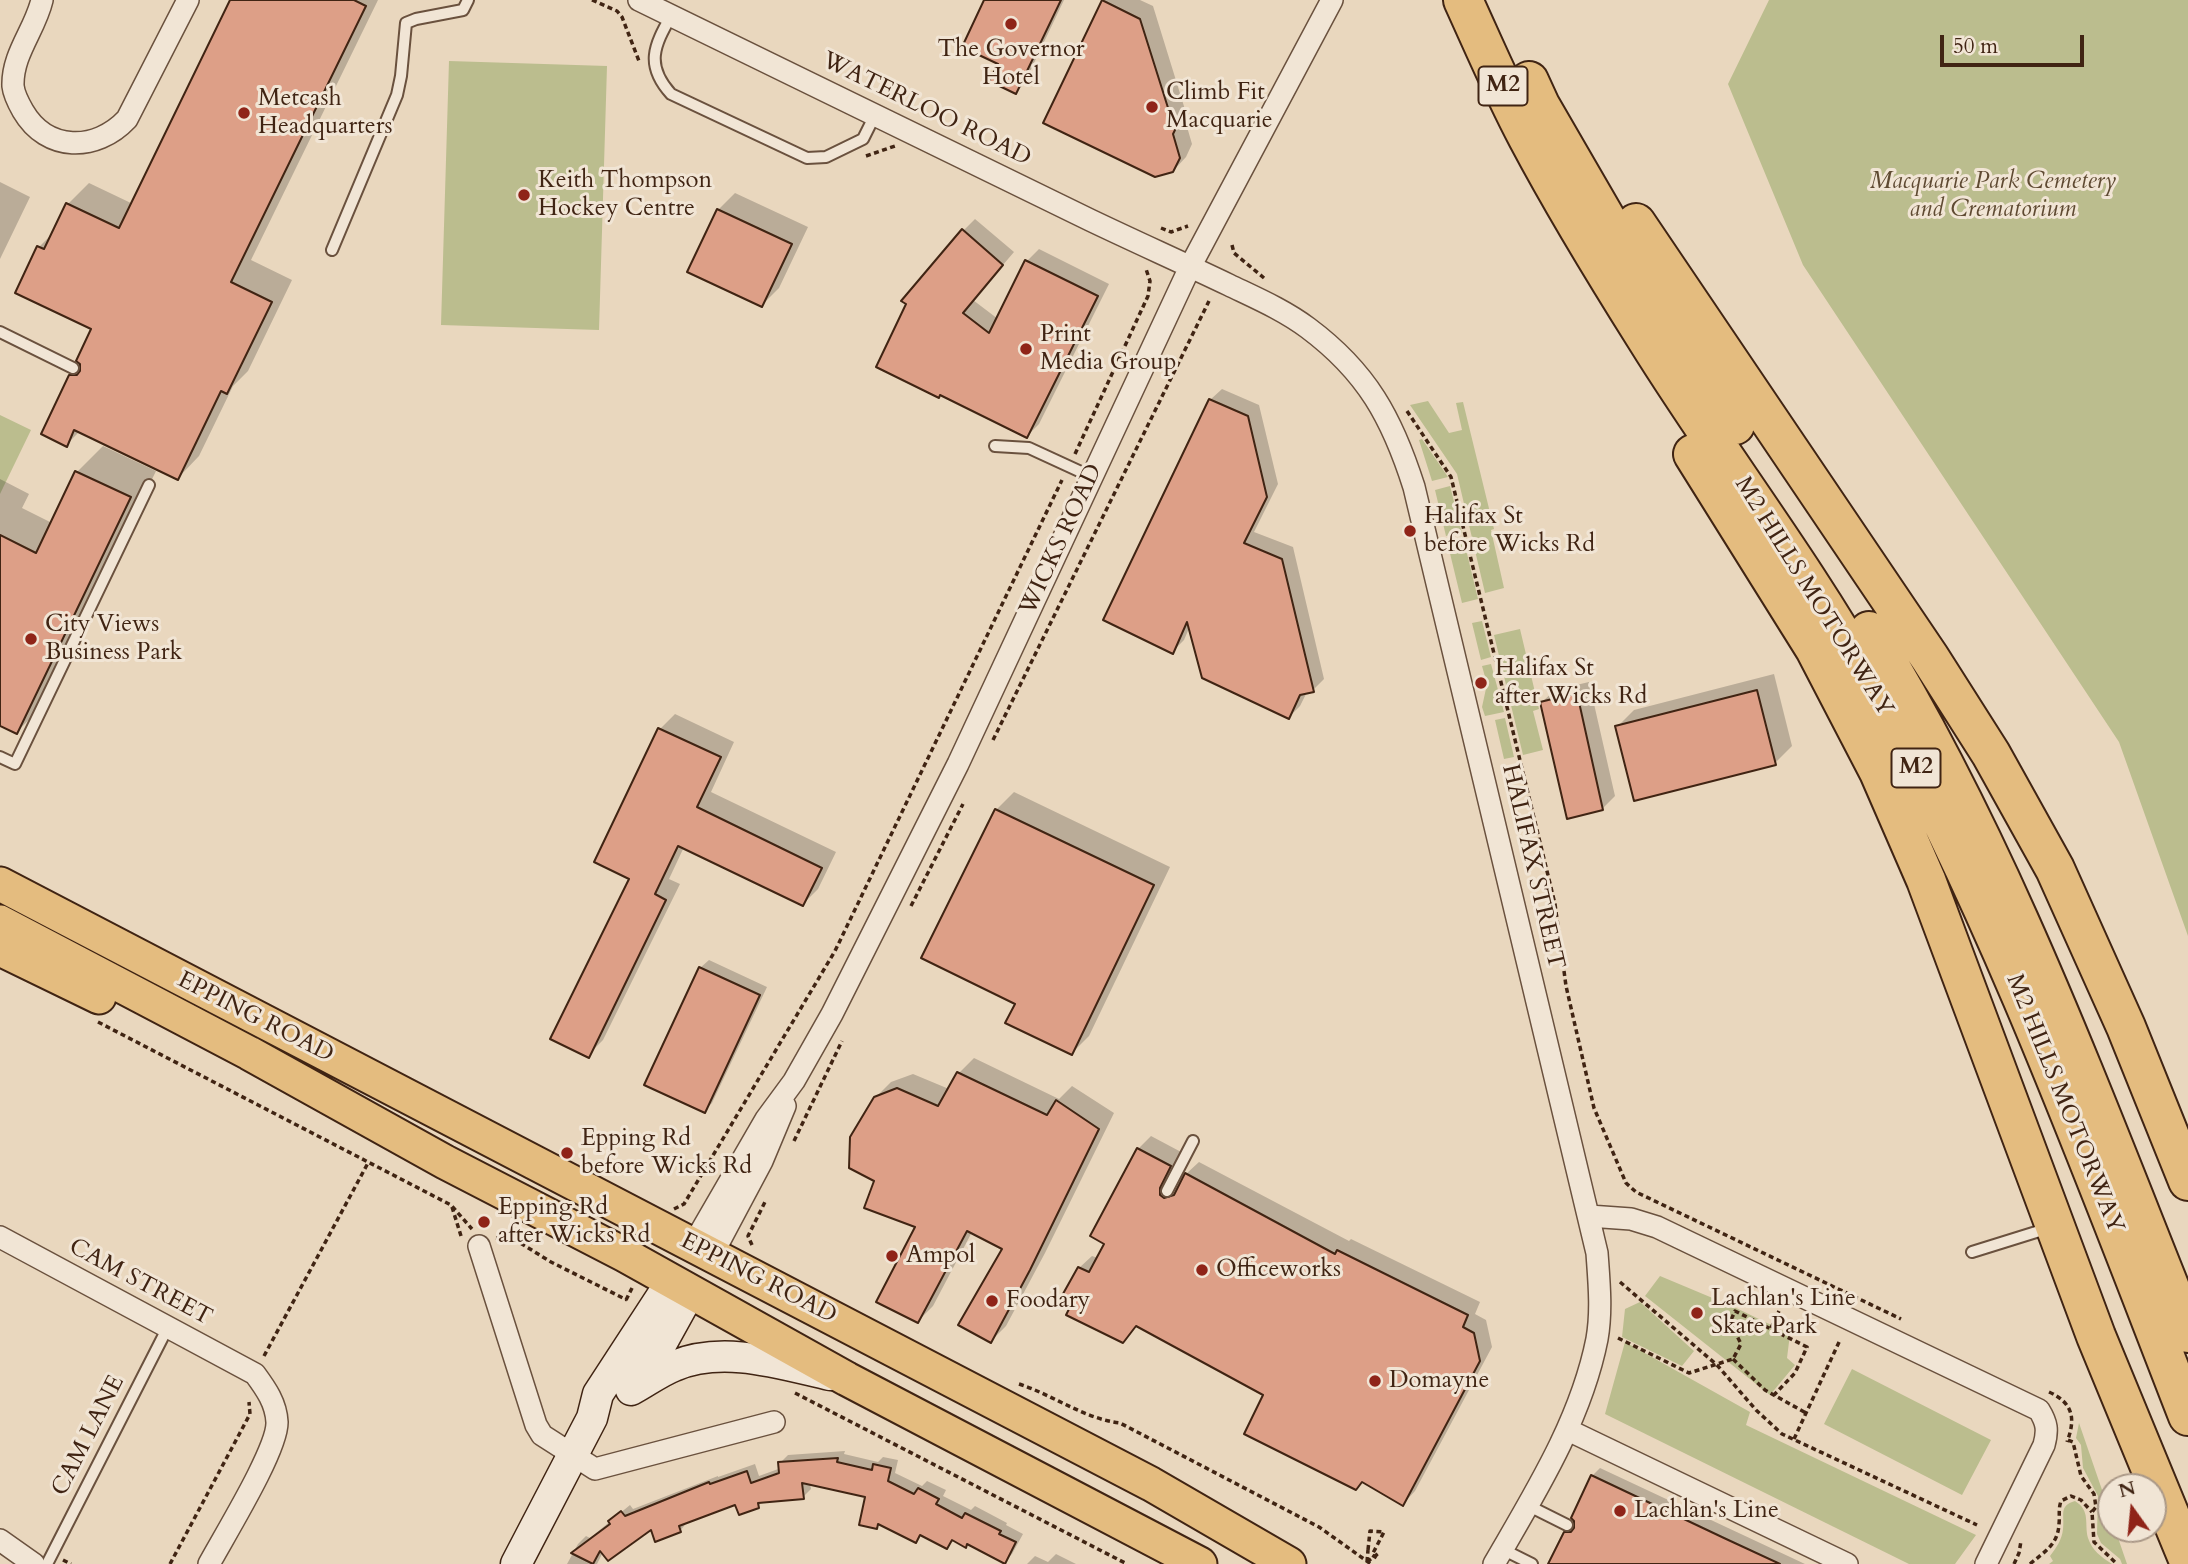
<!DOCTYPE html>
<html>
<head>
<meta charset="utf-8">
<style>
	body { margin:0 }
	#map { position:relative; width:2188px; height:1564px; overflow:hidden; background:#e9d7be; font-family:Cardo,serif }
	canvas { display:block }
	.north { position:absolute; left:2097px; top:1473px; width:70px; height:70px; box-sizing:border-box; background:#f1e5d5; border:2px solid #aa9887; border-radius:50%; rotate:345deg; font-size:19px; font-weight:700; line-height:28px; text-align:center; color:#402413 }
	.north::after { content:''; display:block; margin:auto; width:24px; height:32px; background:#8f2418; clip-path:polygon(50% 0,100% 100%,50% 72%,0 100%) }
	.scale { position:absolute; left:1940px; top:35px; width:144px; height:32px; box-sizing:border-box; border:4px solid #402413; border-top:0; padding-left:9px; font-size:21px; line-height:24px; white-space:nowrap; color:#402413; -webkit-text-stroke:5px #f1e5d5; paint-order:stroke }
</style>
</head>
<body>
<div id="map">
<canvas width="2188" height="1564"></canvas>
<div class="north">N</div>
<div class="scale">50 m</div>
</div>
<script>
const context = document.querySelector('canvas').getContext('2d');
context.lineJoin = 'round';
function paint(path, color) {
  context.fillStyle = color;
  context.fill(path, 'evenodd');
}
function strokePath(path, color, width, dash) {
  context.strokeStyle = color;
  context.lineWidth = width;
  context.lineCap = dash ? 'butt' : 'round';
  context.setLineDash(dash || []);
  context.stroke(path);
}
function label(font, color, halo, rows, align = 'center') {
  context.font = font + ' Cardo,serif';
  context.lineWidth = 6;
  context.setLineDash([]);
  context.textBaseline = 'middle';
  context.strokeStyle = halo;
  context.fillStyle = color;
  for (const [text, x, y, turn = 0] of rows) {
    context.save();
    context.translate(x, y);
    context.rotate((+turn || 0) * Math.PI / 180);
    context.textAlign = isNaN(turn) ? turn : align;
    if (halo) context.strokeText(text, 0, 0);
    context.fillText(text, 0, 0);
    context.restore();
  }
}
paint(new Path2D(`
	M1769 0H2188V936L2119 742 1803 265 1728 84Z
	M449 61 607 66 599 330 441 325Z
	M1428 401 1449 433 1462 430 1456 403 1463 402 1494 529 1491 530 1504 588 1485 593 1457 474 1410 405Z
	M0 415 31 430 0 494Z
	M1422 439 1448 477 1432 481 1419 440Z
	M1450 486 1462 533 1446 536 1435 490Z
	M1463 537 1478 599 1462 603 1447 541Z
	M1482 621 1491 657 1481 660 1472 623Z
	M1520 629 1539 709 1533 711 1543 750 1523 755 1494 635Z
	M1491 664 1504 712 1485 716 1482 707 1487 684 1482 666Z
	M1505 718 1514 757 1504 759 1495 720Z
	M1660 1276 1734 1307 1790 1334 1787 1358 1795 1365 1770 1395 1645 1296Z
	M1640 1302 1694 1351 1682 1366 1622 1337 1625 1309Z
	M1625 1342 1750 1412 1746 1425 1976 1535 1955 1564H1909L1605 1414Z
	M1852 1369 1991 1440 1962 1495 1824 1424Z
	M2079 1423 2111 1516V1529H2115L2127 1564H2122L2120 1559 2101 1543 2097 1534 2098 1496 2083 1468 2081 1445 2076 1438Z
	M2075 1501C2091 1511 2084 1523 2088 1538 2092 1550 2101 1557 2112 1564H2049L2053 1561 2050 1556C2056 1548 2062 1540 2063 1529 2065 1515 2058 1506 2075 1501Z`), '#bbbd8e');
paint(new Path2D(`
	M232 0H378L251 260 292 280 248 371 233 386 199 456 178 478 80 431 66 445 71 376 82 365 94 328 39 247 54 232 68 204 89 183 133 204Z
	M986 0H1064L1024 84 1016 92 1000 63Z
	M1105 0H1140L1153 6 1187 116 1185 120 1192 144 1186 157 1173 171Z
	M0 182 30 197 0 259Z
	M735 193 808 227 779 288 762 305 718 210Z
	M975 219 1014 252 973 300 998 319 1027 261 1039 249 1109 284 1039 424 1027 436 908 304 963 231Z
	M1222 389 1259 405 1278 484 1254 532 1293 547 1324 679 1313 690 1307 692 1300 706 1289 717 1190 626 1184 640 1172 652 1210 400Z
	M103 446 156 471 42 706 17 732 0 724V479L29 494 22 508 52 523 77 472Z
	M1774 674 1792 746 1775 763 1617 727 1634 710Z
	M1589 682 1615 796 1603 808 1542 702 1555 690Z
	M675 714 734 742 711 792 836 852 818 889 803 904 684 847 669 879 680 884 603 1040 588 1055 632 878 660 729Z
	M1014 792 1170 867 1089 1036 1072 1053 1017 1003 996 810Z
	M709 960 767 987 712 1103 704 1111 700 968Z
	M974 1058 1059 1099 1072 1086 1114 1113 1045 1253 1006 1326 991 1341 1004 1249 972 1232 933 1306 918 1321V1226L876 1181 875 1098 891 1082 913 1074 949 1089 959 1073Z
	M1151 1136 1183 1153 1172 1182 1177 1186 1181 1185 1186 1174 1199 1162 1349 1241 1351 1239 1480 1302 1475 1314 1486 1320 1492 1347 1415 1491 1403 1504 1265 1395 1138 1325 1123 1341 1079 1268 1092 1256 1098 1258 1106 1243 1138 1149Z
	M845 1451 844 1454 878 1462 883 1457 898 1460 895 1473 922 1486 927 1481 946 1490 943 1496 971 1510 975 1506 1007 1523 1006 1525 1023 1534 1012 1554 1004 1562 968 1543 954 1540 947 1547 922 1534 915 1541 880 1523 876 1527 867 1496 810 1483 811 1489 803 1497 764 1500 758 1506 736 1503 688 1521 680 1531 652 1527 603 1552 597 1564H567L578 1544 586 1536 590 1538 630 1505 633 1509 718 1476V1477L755 1464 759 1476 781 1468 780 1463 788 1455Z
	M1600 1468 1805 1564H1550L1565 1533 1576 1525 1592 1476Z
	M1056 1554 1076 1564H1027L1035 1556 1048 1562Z`), '#0003');
const building = new Path2D(`
	M230 0H354L366 6 231 282 272 302 227 394 221 391 178 480 74 430 67 447 41 434 69 375H77L80 371V364L76 361 91 329 15 293 37 246 44 249 66 203 119 228Z
	M984 0H1061L1016 94 989 81 998 64 962 47Z
	M1102 0 1140 19 1175 130 1173 134 1180 158 1173 172 1155 177 1043 123Z
	M717 209 792 244 762 307 687 272Z
	M962 229 1003 265 963 313 989 333 1025 260 1098 296 1027 438 940 395 939 398 876 367 906 304 901 301Z
	M1209 399 1248 416 1267 497 1244 543 1282 559 1314 692 1300 695 1289 719 1202 678 1187 622 1173 654 1103 620Z
	M75 471 131 497 17 734 0 726V535L36 553Z
	M1757 690 1776 765 1634 801 1615 726Z
	M1577 693 1603 810 1567 819 1540 702Z
	M658 728 721 757 697 807 822 868 803 906 678 846 655 894 666 900 589 1058 550 1039 629 879 594 862Z
	M995 809 1154 885 1072 1055 1005 1023 1015 1004 921 958Z
	M699 967 760 995 705 1113 644 1085Z
	M957 1072 1047 1115 1056 1100 1099 1129 1030 1270 991 1343 958 1325 1002 1249 967 1231 918 1323 876 1302 915 1227 864 1208 874 1181 849 1168 850 1137 874 1097 897 1088 938 1106Z
	M1137 1148 1171 1166 1160 1188V1195L1164 1198 1174 1195 1185 1173 1335 1254 1337 1250 1468 1315 1463 1327 1474 1333 1480 1361 1403 1506 1362 1482 1356 1490 1244 1434 1263 1395 1136 1326 1123 1343 1066 1315 1070 1307 1059 1301 1078 1267 1089 1272 1104 1244 1090 1236Z
	M838 1458 837 1462 872 1470 873 1464 891 1468 888 1481 914 1494 918 1488 939 1499 936 1504 962 1518 965 1513 1001 1531 999 1534 1016 1542 1005 1564 967 1544 966 1548 952 1540 947 1549 920 1535 916 1543 878 1524 877 1529 859 1525 865 1497 802 1483 804 1499 758 1503 759 1508 739 1515 735 1505 679 1526 681 1532 655 1542 651 1530 608 1561 600 1551 593 1564 571 1553 610 1524 608 1521 621 1511 625 1516 709 1482 710 1484 747 1471 751 1483 779 1473 778 1462Z
	M1591 1475 1724 1538 1780 1564H1548L1564 1532H1571L1574 1528V1521L1571 1518Z`);
paint(building, '#dd9f87');
strokePath(building, '#402413', 2);
const service = new Path2D(`
	M671 16C654 46 645 65 671 94L807 158 826 157 863 139 875 115
	M332 250 397 95 401 76 406 23 416 19 463 10 468 0
	M0 332 73 368
	M995 446 1029 448 1092 477
	M0 757 15 764 149 485
	M1167 1191 1193 1141
	M1972 1252 2049 1228
	M1527 1505 1567 1525
	M1502 1549 1532 1564
	M47 1564 168 1327`);
const minor = new Path2D(`
	M42 0C35 30 12 54 13 86 14 95 19 104 23 111 47 152 96 152 127 119L188 0
	M639 0C789 73 939 147 1090 220 1136 242 1183 263 1229 285 1256 298 1284 310 1308 328 1367 372 1392 418 1414 487L1597 1253C1599 1281 1602 1311 1597 1339 1581 1420 1535 1493 1494 1564
	M1589 1216 1631 1219 1657 1227 2039 1410C2047 1423 2048 1430 2044 1445L1986 1564
	M0 1237 255 1374C266 1389 276 1403 277 1422 278 1449 224 1536 209 1564
	M693 1245 766 1119 794 1081 832 1014 958 764 1190 267 1332 0
	M479 1246 536 1425 542 1435 595 1469 774 1422
	M712 1255 762 1161 785 1106
	M1568 1430 1847 1564
	M0 1540 34 1564`);
const secondary = new Path2D(`
	M634 1385 659 1348 690 1292
	M631 1390C646 1382 659 1372 674 1366 723 1345 781 1364 830 1375
	M516 1564 592 1418 598 1394 671 1282`);
const primary = new Path2D(`
	M0 884 1151 1484 1289 1564
	M0 922 249 1053 445 1162 625 1255 847 1379 1200 1564
	M0 949 99 997`);
const motorway = new Path2D(`
	M1463 0C1484 46 1504 93 1528 138 1564 206 1605 273 1646 338 1718 454 1802 562 1869 681 1999 915 2091 1167 2188 1416
	M1529 81 1540 105 1646 288 1735 425
	M1636 223 1930 658 1991 754 2055 869 2126 1027 2188 1181
	M1693 454 1815 649 1879 772 1926 880 2096 1336 2188 1559
	M1869 631C2004 851 2092 1095 2188 1333`);
strokePath(service, '#6a513e', 14);
strokePath(minor, '#6a513e', 24);
strokePath(secondary, '#402413', 33);
strokePath(primary, '#402413', 37);
strokePath(motorway, '#402413', 42);
strokePath(new Path2D(`
	M592 0 617 11 622 17 639 61
	M866 156 895 146
	M1161 228 1171 232 1188 226
	M1232 245 1234 253 1264 278
	M1407 411 1451 477 1555 904 1566 986 1594 1108 1626 1183 1636 1192 1901 1319
	M1075 454 1148 296 1150 281 1146 269
	M993 740 1209 301
	M911 906 963 804
	M98 1022 451 1205 472 1229
	M794 1141 842 1041
	M452 1207 461 1236
	M674 1209 684 1204 835 951 1062 480
	M496 1238 517 1241 551 1262 627 1300
	M752 1245 748 1236 765 1202
	M1620 1282 1717 1365 1756 1410 1782 1434 1977 1525
	M626 1300 633 1286
	M1771 1328 1779 1311
	M1618 1338 1689 1373 1733 1359 1741 1344 1730 1322 1735 1311 1807 1347 1795 1373 1774 1395
	M264 1356 368 1163
	M1733 1359 1765 1390 1806 1413
	M1019 1384C1053 1395 1085 1419 1120 1423L1319 1527 1371 1564
	M2049 1392C2073 1403 2076 1418 2067 1442
	M795 1393 1127 1564
	M1794 1439 1840 1340
	M2068 1440 2073 1442 2081 1476 2094 1494 2096 1507 2092 1512 2094 1542 2117 1564
	M63 1560 71 1564
	M1367 1562 1380 1552
	M1367 1562 1368 1550
	M170 1564 250 1414 249 1402
	M2014 1564 2019 1553 2021 1541
	M2030 1564C2044 1552 2058 1545 2059 1524 2060 1515 2058 1510 2061 1501L2071 1496 2081 1500 2092 1512`), '#402413', 3.5, [5, 3.5]);
strokePath(service, '#f1e5d5', 10);
strokePath(minor, '#f1e5d5', 21);
strokePath(secondary, '#f1e5d5', 30);
strokePath(primary, '#e4bc7f', 33);
strokePath(motorway, '#e4bc7f', 38);
strokePath(new Path2D(`
	M1368 1550 1370 1531 1384 1532 1372 1555 1377 1558`), '#402413', 3.5, [5, 3.5]);
for (const [x, y, r, color] of [
	[1011,24,7,"#8f2418"],
	[1152,107,7,"#8f2418"],
	[244,113,7,"#8f2418"],
	[524,195,7,"#8f2418"],
	[1026,349,7,"#8f2418"],
	[1410,531,7,"#8f2418"],
	[31,639,7,"#8f2418"],
	[1481,683,7,"#8f2418"],
	[567,1153,7,"#8f2418"],
	[484,1222,7,"#8f2418"],
	[892,1256,7,"#8f2418"],
	[1202,1270,7,"#8f2418"],
	[992,1301,7,"#8f2418"],
	[1697,1313,7,"#8f2418"],
	[1375,1381,7,"#8f2418"],
	[1620,1511,7,"#8f2418"]
]) {
  const dot = new Path2D();
  dot.arc(x, y, r, 0, 2 * Math.PI);
  context.fillStyle = color;
  context.fill(dot);
  strokePath(dot, '#f1e5d5', 2.5);
}
for (const [x, y, w] of [
	[1503,86,49],
	[1916,768,49]
]) {
  const box = new Path2D();
  box.roundRect(x - w / 2, y - 19.5, w, 39, 5);
  context.fillStyle = '#f1e5d5';
  context.fill(box);
  strokePath(box, '#402413', 2);
}
label('bold 23px', '#402413', null, [
	["M2",1503,86],
	["M2",1916,768]
]);
label('24px', '#402413', '#f1e5d5', [
	["The Governor",1011,50,"center"],
	["Hotel",1011,78,"center"],
	["Climb Fit",1166,93],
	["Macquarie",1166,121],
	["Metcash",258,99],
	["Headquarters",258,127],
	["Keith Thompson",538,181],
	["Hockey Centre",538,209],
	["Print",1040,335],
	["Media Group",1040,363],
	["Halifax St",1424,517],
	["before Wicks Rd",1424,545],
	["City Views",45,625],
	["Business Park",45,653],
	["Halifax St",1495,669],
	["after Wicks Rd",1495,697],
	["Epping Rd",581,1139],
	["before Wicks Rd",581,1167],
	["Epping Rd",498,1208],
	["after Wicks Rd",498,1236],
	["Ampol",906,1256],
	["Officeworks",1216,1270],
	["Lachlan's Line",1711,1299],
	["Skate Park",1711,1327],
	["Foodary",1006,1301],
	["Domayne",1389,1381],
	["Lachlan's Line",1634,1511]
], 'left');
label('24px', '#402413', '#f1e5d5', [
	["WATERLOO ROAD",926,110,26],
	["WICKS ROAD",1062,540,-65],
	["M2 HILLS MOTORWAY",1813,597,58],
	["HALIFAX STREET",1532,867,77],
	["EPPING ROAD",255,1018,27],
	["M2 HILLS MOTORWAY",2064,1104,68],
	["EPPING ROAD",758,1279,27],
	["CAM STREET",140,1283,28],
	["CAM LANE",89,1436,-63]
]);
label('italic 24px', '#5f4a32', '#f1e5d5', [
	["Macquarie Park Cemetery",1993,182],
	["and Crematorium",1993,210]
]);
</script>
</body>
</html>
